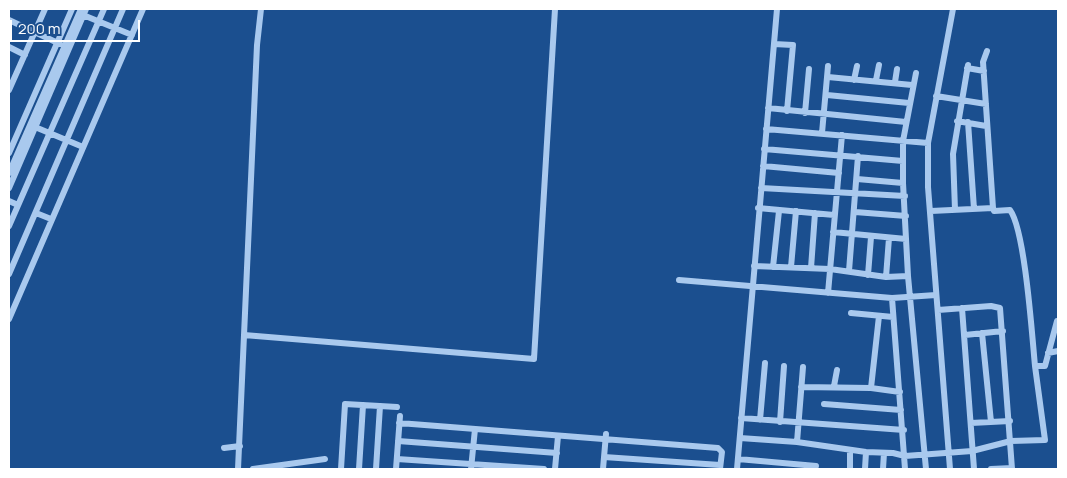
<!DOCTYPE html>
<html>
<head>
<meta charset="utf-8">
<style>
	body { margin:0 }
	#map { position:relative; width:1067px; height:478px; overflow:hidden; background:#1b4f8f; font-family:Manrope,sans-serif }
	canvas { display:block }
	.frame { position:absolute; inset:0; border:10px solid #fff; pointer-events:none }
	.scale { position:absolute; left:10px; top:20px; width:130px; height:22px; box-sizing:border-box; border:2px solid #fff; border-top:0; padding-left:6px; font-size:15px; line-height:18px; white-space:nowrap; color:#fff; -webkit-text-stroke:4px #1b4f8f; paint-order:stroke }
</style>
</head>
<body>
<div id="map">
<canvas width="1067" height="478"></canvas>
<div class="frame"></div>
<div class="scale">200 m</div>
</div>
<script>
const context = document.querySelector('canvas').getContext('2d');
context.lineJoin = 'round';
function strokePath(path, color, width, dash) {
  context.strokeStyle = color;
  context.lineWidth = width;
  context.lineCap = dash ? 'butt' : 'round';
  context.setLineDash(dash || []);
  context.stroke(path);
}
strokePath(new Path2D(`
	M83 15 132 35
	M9 20 60 44
	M774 44 793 45 787 111
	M9 47 25 55
	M967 68 984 71
	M916 73 903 141V183L908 276 926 469
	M828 77 912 85
	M854 80 857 66
	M876 80 879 65
	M895 82 897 69
	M9 90 45 9
	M827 95 909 103
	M936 96 986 104
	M768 108 906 122
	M805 113 809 69
	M957 121 986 126
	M968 122 974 209
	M35 127 83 147
	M766 129 928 143
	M822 133 828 66
	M764 149 903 161
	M9 153 72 9
	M763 166 839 173
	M9 173 81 9
	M857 179 903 183
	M9 188 86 9
	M761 188 905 196
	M9 201 18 205
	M758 208 834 215
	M993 208 994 211 1010 210C1025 230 1032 335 1035 366
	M955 210 953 154 968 65
	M931 211 993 208 983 62 987 51
	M855 212 906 216
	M36 213 51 219
	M9 226 104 9
	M833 232 906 239
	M754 266 830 269 886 277 908 276
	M773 267 779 211
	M791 267 796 211
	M811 268 815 213
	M849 271 858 156
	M9 274 123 9
	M868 275 871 237
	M886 277 889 238
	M679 280 892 298 936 295
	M828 293 842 135
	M892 298 905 469
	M962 308 974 469
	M938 310 991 306 1000 308 1012 469
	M851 313 893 317
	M9 319 143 9
	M982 333 991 422
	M244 335 534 359 555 9
	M965 335 1003 331
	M1048 353 1058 351
	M834 386 837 370
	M801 387 871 388 900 392
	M871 388 879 316
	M824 404 901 410
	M741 418 904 430
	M760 420 765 363
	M780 422 784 366
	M399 423 718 448 722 452 720 469
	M971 423 1010 421
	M740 438 797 442 866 452 893 453 905 456 972 451 1011 441 1045 440 1035 366H1045L1057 321
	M398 441 557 453
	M797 442 803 367
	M224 448 240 446
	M604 457 720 465
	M397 459 544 469
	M738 459 816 466
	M238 469 257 45 261 9
	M253 469 325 459
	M341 469 345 404 397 407
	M359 469 363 405
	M376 469 380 406
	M396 469 400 416
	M471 469 475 429
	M555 469 558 436
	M603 469 606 434
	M737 469 777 9
	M850 469V450
	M865 469 866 452
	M883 469 884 453
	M950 469 928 187V143L953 9
	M991 469 1012 468`), '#a9c9ee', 6);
</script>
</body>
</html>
